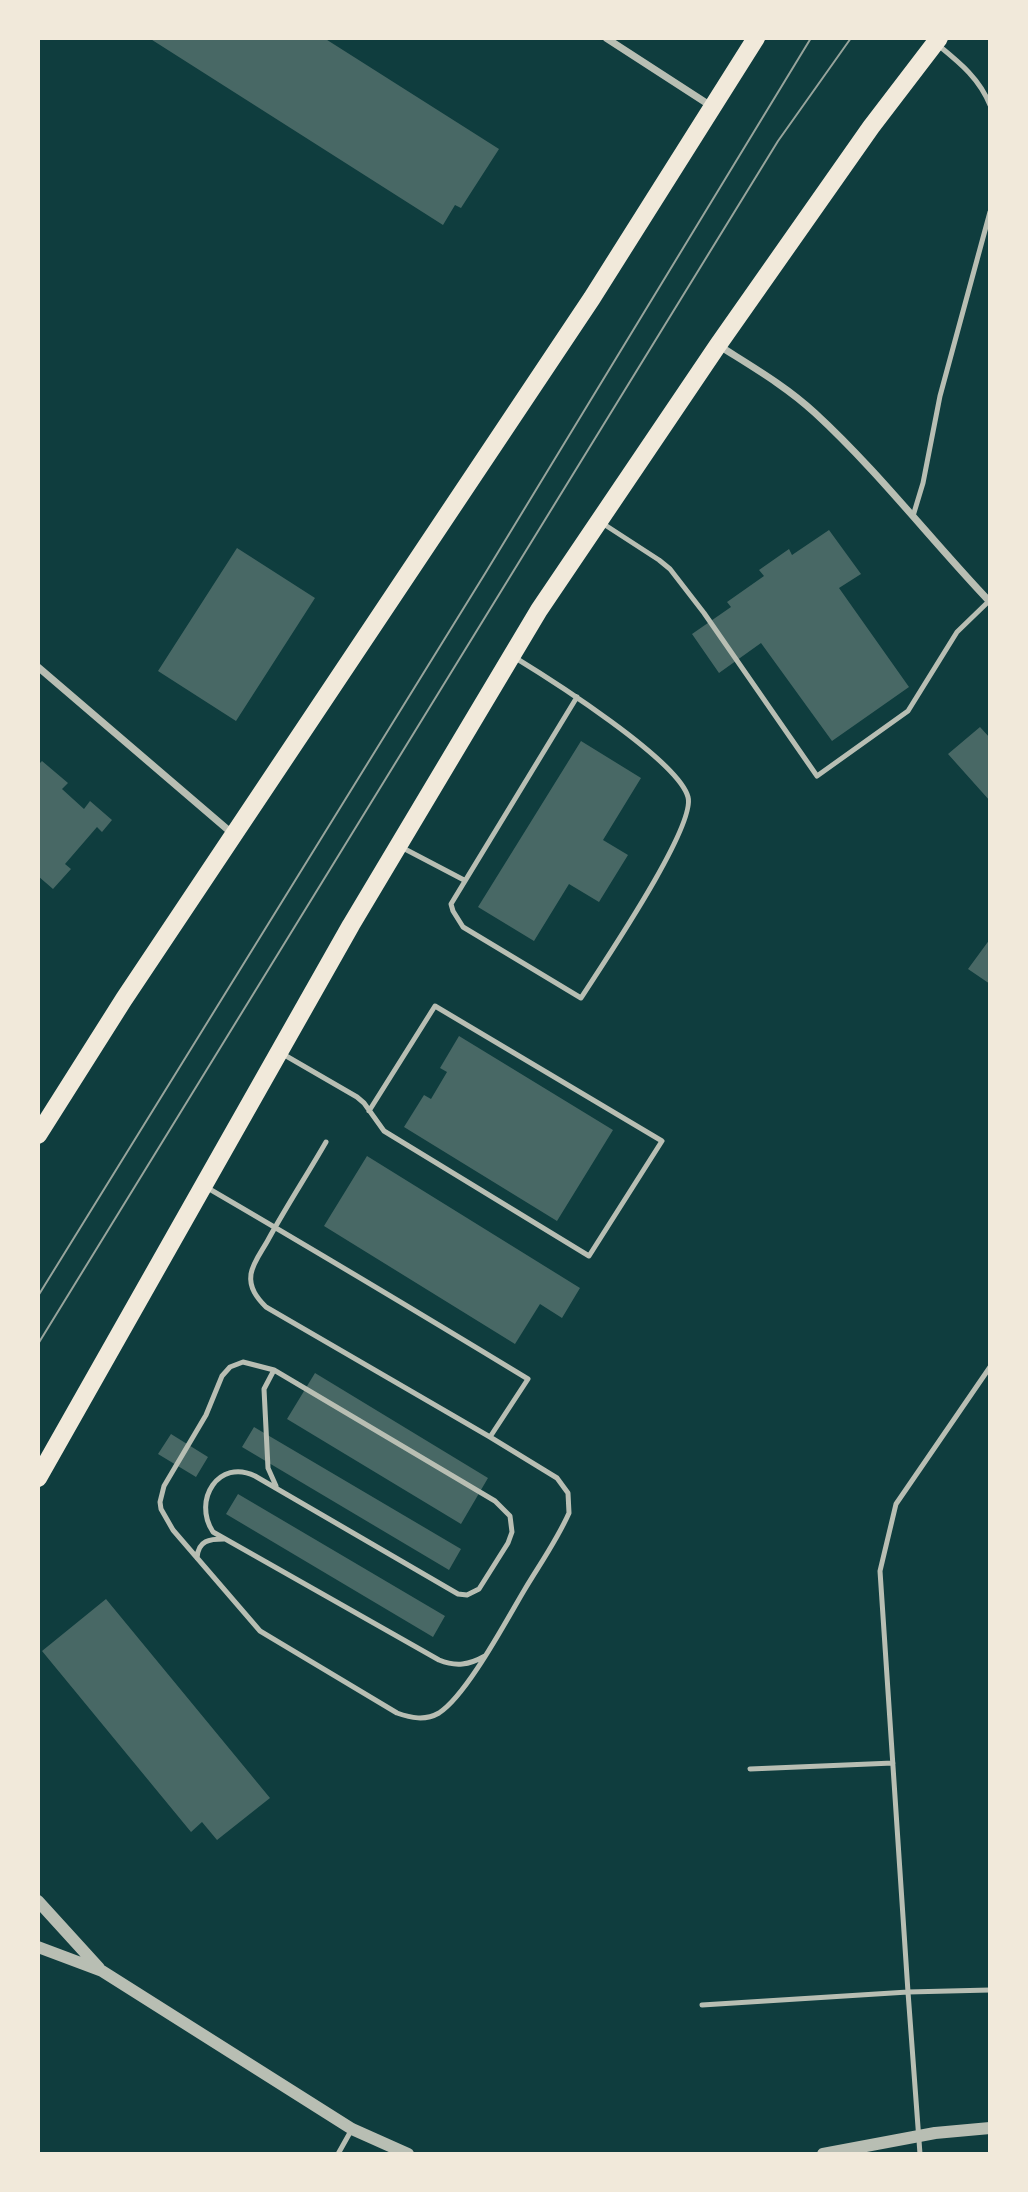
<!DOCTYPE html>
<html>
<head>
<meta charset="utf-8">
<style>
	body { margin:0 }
	#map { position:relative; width:1028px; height:2192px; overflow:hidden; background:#0f3d3e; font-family:"Golos Text",sans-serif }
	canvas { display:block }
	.frame { position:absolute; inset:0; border:40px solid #f1e9da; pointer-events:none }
</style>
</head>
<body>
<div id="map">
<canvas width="1028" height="2192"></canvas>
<div class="frame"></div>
</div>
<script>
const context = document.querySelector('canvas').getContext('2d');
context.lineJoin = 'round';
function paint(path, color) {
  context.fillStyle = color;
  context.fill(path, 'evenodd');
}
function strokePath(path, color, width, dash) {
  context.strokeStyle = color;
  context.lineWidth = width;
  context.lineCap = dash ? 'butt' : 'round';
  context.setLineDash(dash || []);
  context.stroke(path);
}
paint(new Path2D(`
	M149 38H324L499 149 461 208 455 205 443 225Z
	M829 530 861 574 839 588 909 687 832 741 761 643 719 673 692 634 731 607 727 602 764 576 759 570 789 549 792 555Z
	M237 548 315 598 236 721 158 671Z
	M980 727 990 738V801L948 754Z
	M581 741 641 778 603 840 628 855 599 902 569 884 534 941 478 907Z
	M42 761 68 783 62 789 84 809 90 801 112 820 102 832 97 827 65 864 71 869 53 889 38 876V765Z
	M990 939V984L968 969Z
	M459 1036 613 1130 557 1221 404 1127 424 1095 431 1099 447 1072 440 1068Z
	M367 1156 580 1288 562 1318 540 1304 515 1344 324 1226Z
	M315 1373 488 1478 461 1524 287 1419Z
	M254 1427 461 1549 449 1570 242 1447Z
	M171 1434 208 1457 196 1477 158 1454Z
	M238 1494 445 1616 433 1637 226 1514Z
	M106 1599 270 1798 217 1840 202 1822 191 1832 42 1651Z`), '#486865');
strokePath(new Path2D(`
	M938 45C960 63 979 78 990 105
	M913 516 923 483 940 396 990 212
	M602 523 659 560 670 569 704 613 817 776 908 711 957 632 989 601
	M514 657C550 679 678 760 688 797 696 827 602 965 581 998L463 927 453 911 451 904 577 697
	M401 847 464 880
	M281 1053 357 1097 364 1103 384 1131 589 1256 662 1141 435 1006 369 1111
	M206 1187C314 1250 421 1314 528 1379L490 1437 266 1307C257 1298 249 1288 251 1274 253 1262 262 1251 268 1240 286 1207 307 1175 326 1142
	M990 1367 896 1504 880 1571 908 1992 990 1990
	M274 1370 264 1389 268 1468 276 1486
	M197 1558C198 1540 210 1539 224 1539
	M485 1656C469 1665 456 1667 439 1660L213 1532C192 1500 219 1458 255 1476L458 1594 467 1595 479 1589 508 1543 512 1532 510 1516 495 1501 274 1370 243 1362 230 1367 222 1376 206 1415 164 1486 160 1502 161 1509 173 1530 260 1631 397 1713C411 1718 425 1721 439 1713 467 1695 507 1619 525 1589 540 1564 557 1540 569 1513L568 1493 557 1478 490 1437
	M750 1769 893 1763
	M702 2005 908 1992 920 2154
	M338 2154 352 2129`), '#b8beb3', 5);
strokePath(new Path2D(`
	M606 38 711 106
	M718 345C751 366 786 386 815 413 878 471 931 540 990 602
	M38 667 234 835`), '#b8beb3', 7);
strokePath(new Path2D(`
	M38 1901 99 1968
	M38 1947 102 1971 352 2129 408 2154
	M823 2154 935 2133 990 2128`), '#b8beb3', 12);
strokePath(new Path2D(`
	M38 1135 124 999 592 298 756 38
	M38 1478 351 925 539 610 718 345 871 127 939 38`), '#f1e9da', 18);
strokePath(new Path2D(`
	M38 1296 486 572 811 38
	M38 1344 778 141 851 38`), '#97a49c', 2);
</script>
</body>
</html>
